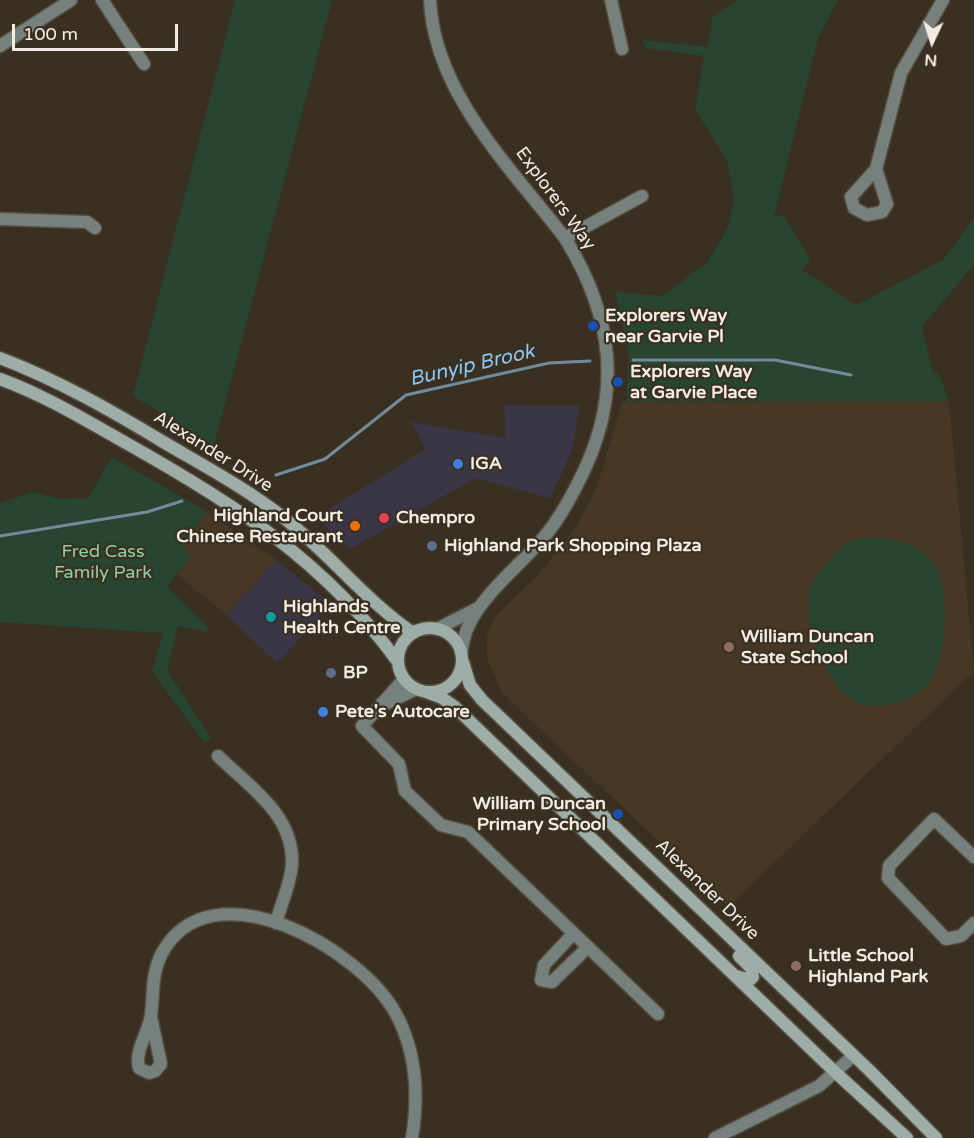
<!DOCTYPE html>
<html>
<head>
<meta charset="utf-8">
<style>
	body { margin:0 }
	#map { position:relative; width:974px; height:1138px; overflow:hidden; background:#3a3021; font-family:"Varela Round",sans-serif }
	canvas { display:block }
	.north { position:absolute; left:902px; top:12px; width:60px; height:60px; -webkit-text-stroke:4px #3a3021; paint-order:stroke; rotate:184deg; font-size:16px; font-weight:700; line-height:24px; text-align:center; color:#f2ece2 }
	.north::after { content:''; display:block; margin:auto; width:21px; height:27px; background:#f2ece2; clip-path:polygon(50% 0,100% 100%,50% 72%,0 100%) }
	.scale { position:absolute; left:12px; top:24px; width:166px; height:27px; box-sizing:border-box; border:3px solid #f2ece2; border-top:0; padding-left:8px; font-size:18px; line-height:21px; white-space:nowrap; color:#f2ece2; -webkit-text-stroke:4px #3a3021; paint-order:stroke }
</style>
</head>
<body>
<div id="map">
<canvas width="974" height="1138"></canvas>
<div class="north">N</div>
<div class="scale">100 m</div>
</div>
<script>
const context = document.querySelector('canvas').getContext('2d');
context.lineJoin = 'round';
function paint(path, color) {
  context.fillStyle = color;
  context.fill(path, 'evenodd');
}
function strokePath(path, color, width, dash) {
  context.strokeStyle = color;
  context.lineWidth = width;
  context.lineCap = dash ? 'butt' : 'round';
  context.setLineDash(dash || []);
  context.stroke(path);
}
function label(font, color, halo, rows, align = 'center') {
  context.font = font + ' "Varela Round",sans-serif';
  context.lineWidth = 4.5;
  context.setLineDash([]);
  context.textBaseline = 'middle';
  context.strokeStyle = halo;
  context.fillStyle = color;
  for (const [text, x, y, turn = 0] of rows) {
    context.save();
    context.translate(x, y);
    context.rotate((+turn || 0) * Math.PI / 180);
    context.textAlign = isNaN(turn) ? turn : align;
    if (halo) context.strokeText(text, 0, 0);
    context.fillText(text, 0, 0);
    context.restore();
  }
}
paint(new Path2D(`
	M504 405 579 406 572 451 550 498 476 478 350 549 316 517 426 449 411 422 506 438Z
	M276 560 331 604 277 663 226 615Z`), '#3a3647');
paint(new Path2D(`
	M949 401 974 671 728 907 502 693 487 658V635L496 616 539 574 577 526 597 487 622 402Z
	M206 511 276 560 226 615 177 574 191 556 182 550Z`), '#463824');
paint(new Path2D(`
	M235 0H332L214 445 133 396Z
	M737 0H838L818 38 774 217 783 215 810 259 802 270 856 305 943 260 974 218V265L922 326 933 373 938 372 949 401 626 402 629 354 615 292 662 296 708 262 728 227 734 199 727 160 695 110 704 56 646 48 643 40 707 47 713 16Z
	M112 457 206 511 182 549 191 556 167 587 208 627 207 632 178 626 167 670 211 738 205 743 152 672 163 633 0 622V503L33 492 60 499 88 498Z
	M871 538C894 538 925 544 937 569 951 599 948 671 919 693 907 701 889 705 875 706 832 708 802 627 809 591 812 580 837 547 848 542 854 539 864 539 871 538Z`), '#274530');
strokePath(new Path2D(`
	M633 360H775L851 375
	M276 475 325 459 406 395 549 363 590 361
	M0 536 147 512 182 501`), '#738a9b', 3);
const minor = new Path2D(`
	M102 0 144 64
	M611 0 622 49
	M0 46 71 0
	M876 169 887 204 882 212 867 215 854 208 851 197 876 169 901 73 943 0
	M0 219 87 222 95 228
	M565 238 642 196
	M404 679 362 726 399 764 405 791 441 825 468 832 658 1014
	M385 704 416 689
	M218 756C250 787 294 815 292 864 291 883 281 904 276 923
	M974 857 934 819 889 866 888 878 946 939 961 936 974 923
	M573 934 544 965 541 980 552 982 587 948
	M151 1017 161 1064 155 1071 149 1073 139 1068C134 1051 149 1032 151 1015 154 993 151 974 162 953 212 863 361 949 396 1014 417 1053 419 1095 412 1138`);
const tertiary = new Path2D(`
	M430 0C434 93 511 168 565 238 614 318 623 394 580 479 570 499 559 520 544 537 521 565 482 594 468 627 464 635 463 645 461 653
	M437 629 478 608
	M715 1138 819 1086 853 1056`);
const secondary = new Path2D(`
	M0 358C58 380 112 411 165 443 206 467 247 489 284 518 330 554 365 600 413 633
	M0 379C44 395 85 420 126 443 233 503 325 561 398 662
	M398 660a32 32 0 1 1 64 0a32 32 0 1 1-64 0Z
	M463 662 470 685 482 700 870 1071 936 1138
	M426 692 442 698 455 707 835 1072 907 1138
	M736 976 750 980 753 977 751 968 739 956`);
strokePath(minor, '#574e40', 15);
strokePath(tertiary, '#574e40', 15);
strokePath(secondary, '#574e40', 15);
strokePath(minor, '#76807d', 12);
strokePath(tertiary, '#76807d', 12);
strokePath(secondary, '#9dada7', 12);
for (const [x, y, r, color] of [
	[593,326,6,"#1a4fb4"],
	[618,382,6,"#1a4fb4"],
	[458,464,6,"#3f7fe0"],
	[384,518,6,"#e0444e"],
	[355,526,6,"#e8710a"],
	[432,546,6,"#5c6f8a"],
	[271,617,6,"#0f9aa8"],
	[729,647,6,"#8d6e63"],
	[331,673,6,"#5c6f8a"],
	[323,712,6,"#3f7fe0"],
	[618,814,6,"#1a4fb4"],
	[796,966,6,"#8d6e63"]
]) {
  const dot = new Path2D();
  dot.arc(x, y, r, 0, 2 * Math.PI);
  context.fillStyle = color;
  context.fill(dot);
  strokePath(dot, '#3a3021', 2);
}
label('18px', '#f2ece2', '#3a3021', [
	["Explorers Way",555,199,54],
	["Alexander Drive",213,452,32],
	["Alexander Drive",707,890,44]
]);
label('bold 18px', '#f2ece2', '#3a3021', [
	["Explorers Way",605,316],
	["near Garvie Pl",605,337],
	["Explorers Way",630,372],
	["at Garvie Place",630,393],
	["IGA",470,464],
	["Highland Court",343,516,"right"],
	["Chinese Restaurant",343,537,"right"],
	["Chempro",396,518],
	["Highland Park Shopping Plaza",444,546],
	["Highlands",283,607],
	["Health Centre",283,628],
	["William Duncan",741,637],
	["State School",741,658],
	["BP",343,673],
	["Pete's Autocare",335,712],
	["William Duncan",606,804,"right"],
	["Primary School",606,825,"right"],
	["Little School",808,956],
	["Highland Park",808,977]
], 'left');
label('18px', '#91cfa2', '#3a3021', [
	["Fred Cass",103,552],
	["Family Park",103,573]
]);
label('italic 20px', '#8cc7f6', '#3a3021', [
	["Bunyip Brook",472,366,-13]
]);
</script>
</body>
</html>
